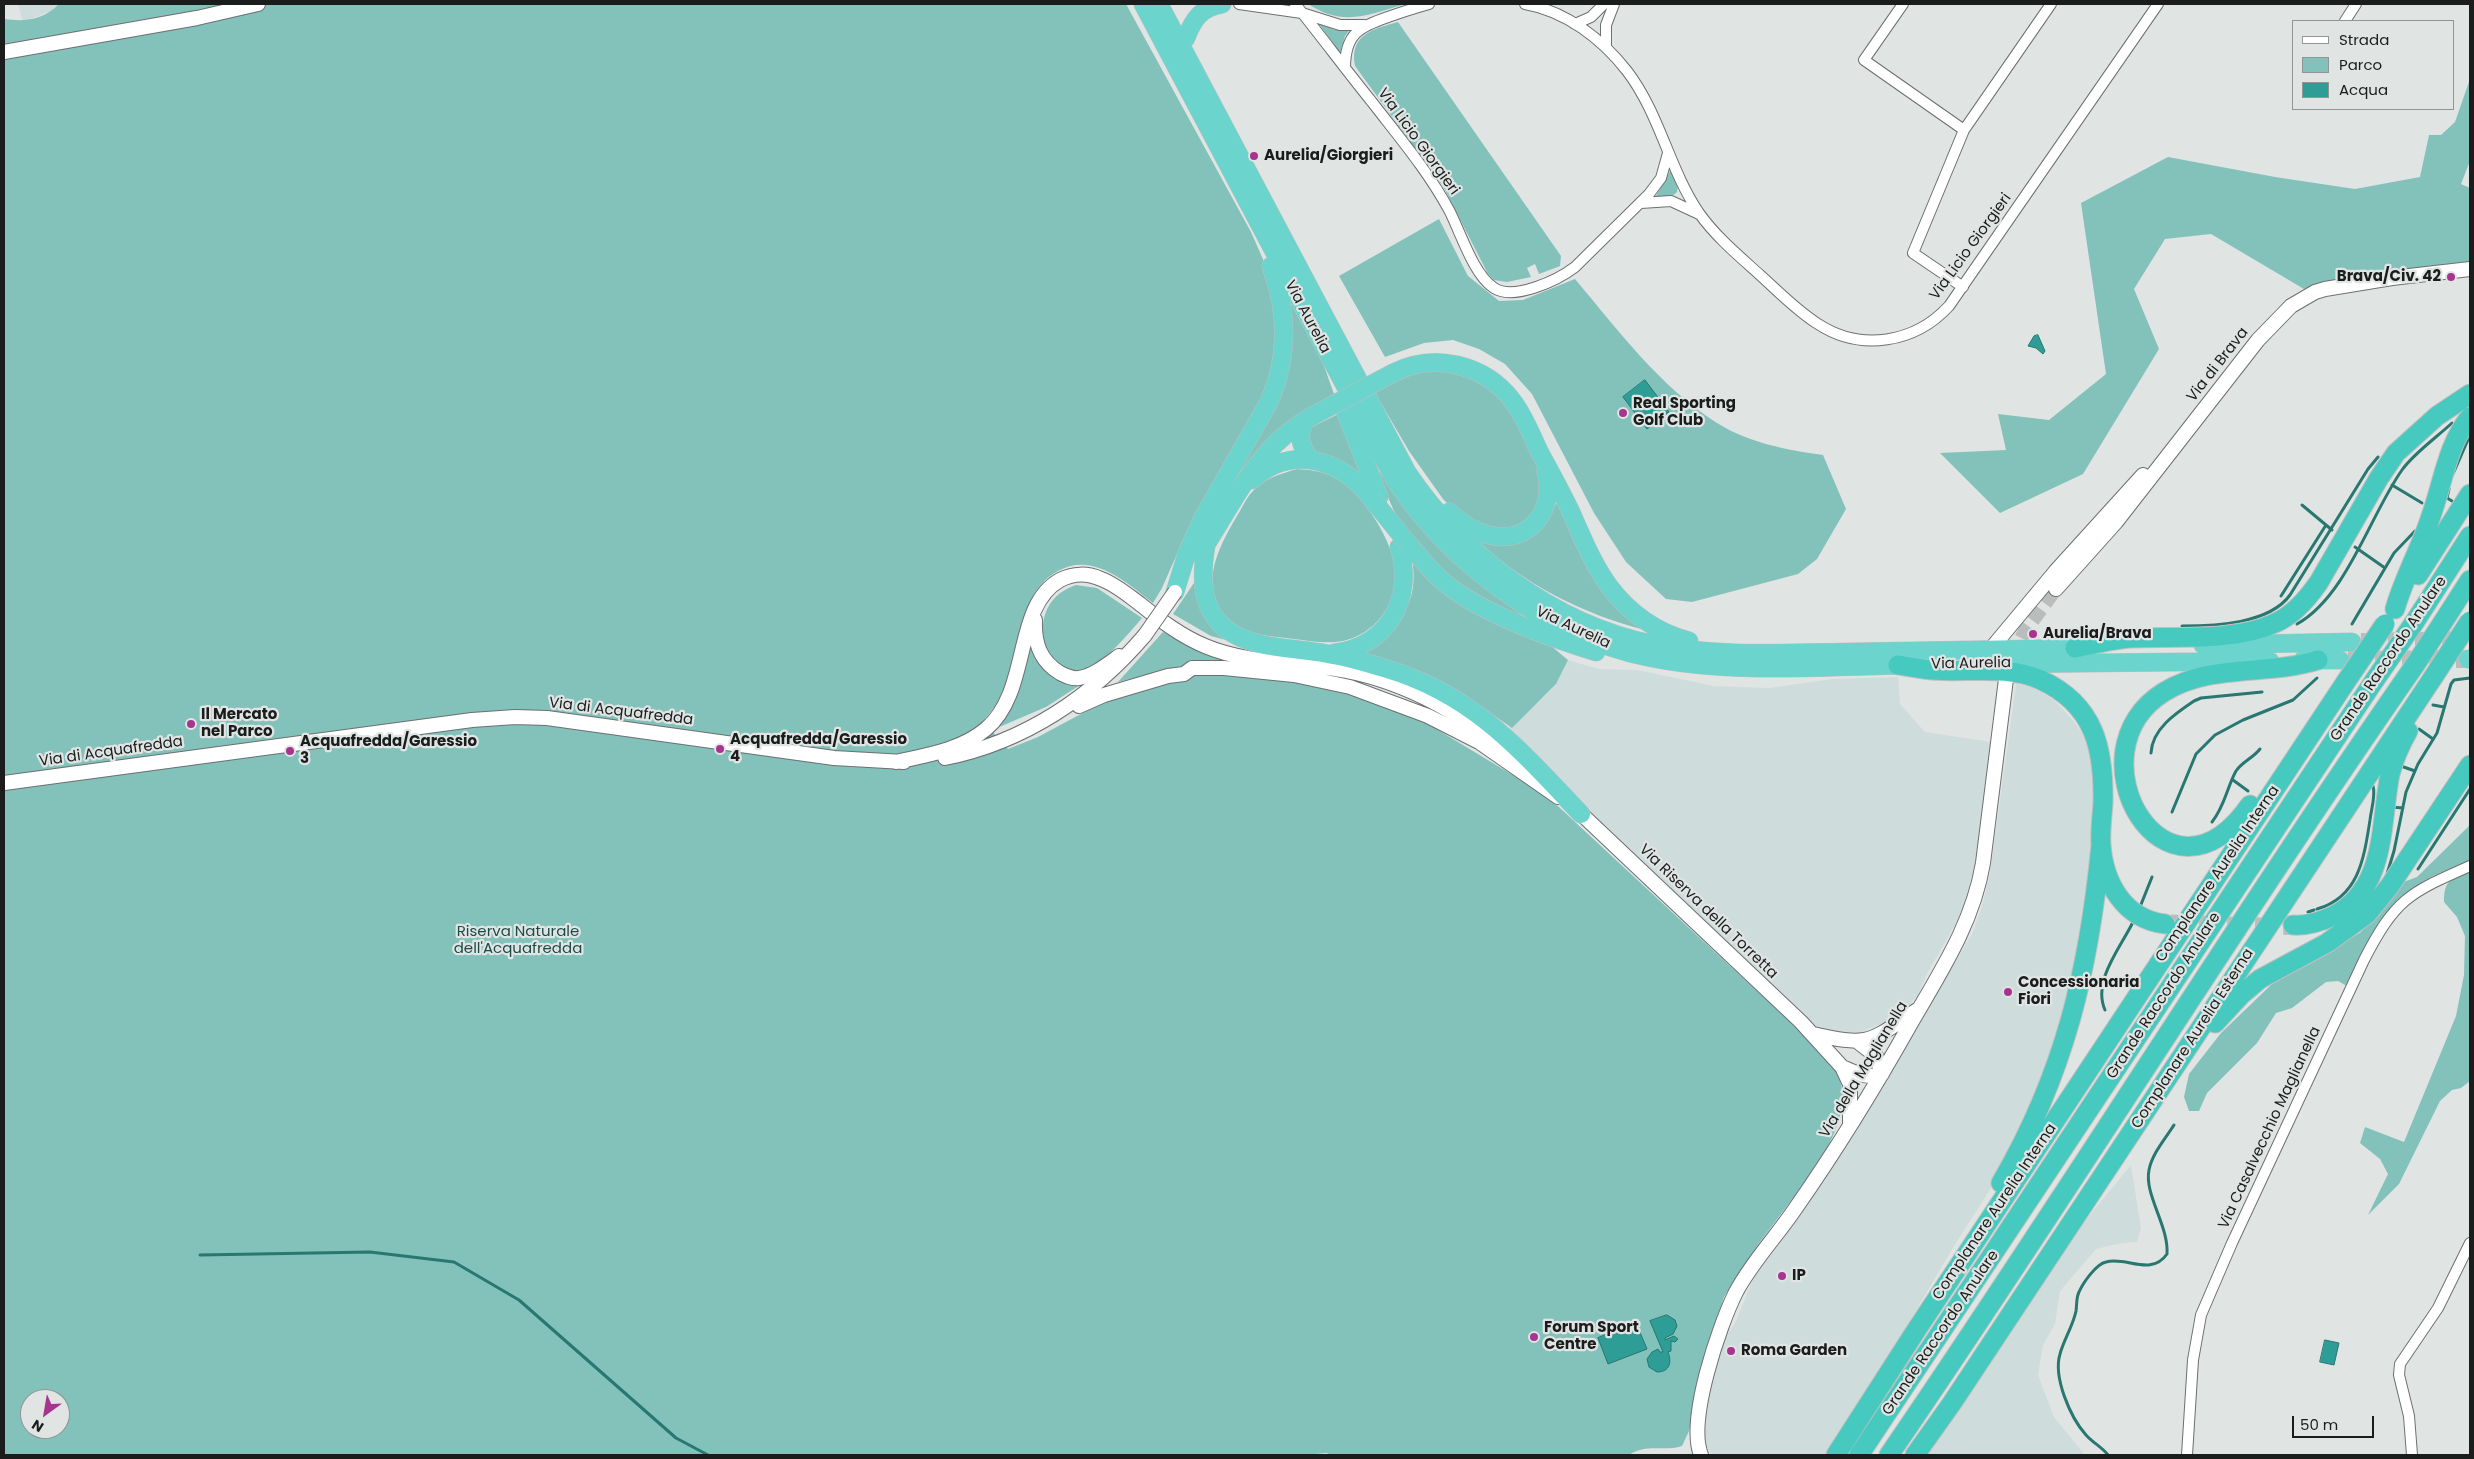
<!DOCTYPE html>
<html>
<head>
<meta charset="utf-8">
<style>
	body { margin:0 }
	#map { position:relative; width:2474px; height:1459px; overflow:hidden; background:#e0e5e4; font-family:Poppins,sans-serif }
	canvas { display:block }
	.frame { position:absolute; inset:0; border:5px solid #1b1d1d; pointer-events:none }
	.legend { position:absolute; left:2292px; top:20px; width:162px; height:90px; box-sizing:border-box; background:#e0e5e4; border:1px solid #919594; margin:0; padding:6px 9px; list-style:none; font-size:15px; color:#1b1d1d }
	.legend li { display:flex; align-items:center; gap:10px; height:25px }
	.legend b { width:25px; border:1px solid #919594 }
	.north { position:absolute; left:20px; top:1389px; width:50px; height:50px; box-sizing:border-box; background:#e0e5e4; border:1px solid #919594; border-radius:50%; rotate:212deg; font-size:14px; font-weight:700; line-height:20px; text-align:center; color:#1b1d1d }
	.north::after { content:''; display:block; margin:auto; width:18px; height:22px; background:#a7348d; clip-path:polygon(50% 0,100% 100%,50% 72%,0 100%) }
	.scale { position:absolute; left:2292px; top:1416px; width:82px; height:22px; box-sizing:border-box; border:2px solid #1b1d1d; border-top:0; padding-left:6px; font-size:15px; line-height:18px; white-space:nowrap; color:#1b1d1d; -webkit-text-stroke:4px #e0e5e4; paint-order:stroke }
</style>
</head>
<body>
<div id="map">
<canvas width="2474" height="1459"></canvas>
<div class="frame"></div>
<ul class="legend">
<li><b style="height:6px;background:#fff"></b>Strada</li>
<li><b style="height:14px;background:#83c1bb"></b>Parco</li>
<li><b style="height:14px;background:#2e9d95"></b>Acqua</li>
</ul>
<div class="north">N</div>
<div class="scale">50 m</div>
</div>
<script>
const context = document.querySelector('canvas').getContext('2d');
context.lineJoin = 'round';
function paint(path, color) {
  context.fillStyle = color;
  context.fill(path, 'evenodd');
}
function strokePath(path, color, width, dash) {
  context.strokeStyle = color;
  context.lineWidth = width;
  context.lineCap = dash ? 'butt' : 'round';
  context.setLineDash(dash || []);
  context.stroke(path);
}
function label(font, color, halo, rows, align = 'center') {
  context.font = font + ' Poppins,sans-serif';
  context.lineWidth = 4.5;
  context.setLineDash([]);
  context.textBaseline = 'middle';
  context.strokeStyle = halo;
  context.fillStyle = color;
  for (const [text, x, y, turn = 0] of rows) {
    context.save();
    context.translate(x, y);
    context.rotate((+turn || 0) * Math.PI / 180);
    context.textAlign = isNaN(turn) ? turn : align;
    if (halo) context.strokeText(text, 0, 0);
    context.fillText(text, 0, 0);
    context.restore();
  }
}
paint(new Path2D(`
	M18 4H68L23 22Z
	M1568 660 1599 669 1637 670 1714 686 1770 688 1832 679 1898 677 1900 704 1925 732 1992 742 1974 875 1963 911 1928 972 1918 995 1904 1011 1884 1023 1856 1034 1839 1036 1814 1026 1733 953 1549 772 1508 729 1548 693 1556 684Z
	M2016 684 2036 688 2054 700 2073 720 2088 741 2095 780 2092 850 2066 1015 2009 1160 1954 1246 1875 1380 1824 1455H1712L1705 1444 1703 1427 1709 1394 1721 1345 1736 1321 1755 1274 1794 1224 1866 1114 1972 934 1982 907 1990 873Z
	M2131 1165 2141 1228 2137 1242 2122 1243 2096 1249 2060 1291 2055 1324 2043 1345 2038 1375 2054 1417 2085 1455H1926L2079 1228Z`), '#cedddb');
paint(new Path2D(`
	M59 4H1126L1251 232 1266 266 1278 311 1271 381 1249 427 1189 527 1162 588 1153 603C1127 583 1093 551 1058 571 1019 592 1023 641 1010 679 1004 694 994 709 983 721L1008 749 1038 737 1105 701 1193 676 1212 674 1262 677 1311 684 1360 697 1415 717 1438 730 1546 795 1830 1059C1857 1098 1835 1137 1812 1173L1759 1243 1724 1297 1702 1370 1689 1431 1682 1446C1664 1452 1646 1443 1629 1455H1329L1327 1453 1303 1455H4V19C26 22 43 20 59 4ZM30 1399H60V1429H30Z
	M1308 4H1405C1368 15 1343 27 1308 4Z
	M1398 22 1561 256 1560 266 1539 274 1535 264 1527 268 1531 277 1507 282 1494 280 1488 274 1444 188 1355 66C1349 34 1374 29 1398 22Z
	M1319 24 1335 30 1351 28 1345 36 1340 53Z
	M2470 79V161L2461 184 2470 188V262L2393 271 2304 289 2211 234 2165 239 2134 289 2159 349 2083 474 2000 513 1940 453 2006 450 1998 414 2049 420 2106 374 2081 203 2168 157 2275 177 2355 189 2420 177 2429 135H2441L2455 122Z
	M1670 171H1672L1678 186 1677 192 1671 197 1656 196Z
	M1439 219 1468 276 1499 301 1523 300 1575 279C1618 330 1660 387 1717 423 1749 443 1787 450 1823 455L1846 509 1817 559 1798 574 1692 602 1666 599 1626 562 1594 513 1532 394 1505 364 1479 349 1453 340 1424 343 1385 357 1339 276Z
	M1289 300 1323 363 1334 394 1292 420 1251 459 1228 490 1226 489C1267 423 1302 382 1289 300Z
	M1432 370C1442 371 1455 372 1466 375 1506 389 1537 452 1545 491L1526 524 1496 532 1453 509 1443 499 1409 451 1375 393 1405 375Z
	M1338 414 1363 478 1311 450 1306 430Z
	M1371 459C1416 528 1460 573 1528 619L1508 612 1448 577 1398 520Z
	M1297 469C1311 470 1324 471 1337 479 1353 488 1363 501 1373 516 1394 548 1407 585 1381 617 1372 629 1357 638 1343 641 1326 644 1310 641 1294 639 1273 636 1244 636 1229 621 1197 588 1218 548 1237 516 1242 508 1246 498 1253 491 1264 478 1281 474 1297 469Z
	M1558 503 1645 630C1585 615 1521 583 1476 539L1492 544Z
	M1412 557 1544 640 1568 660 1556 684 1512 728 1473 701 1360 653C1397 623 1420 610 1412 557Z
	M1196 580 1237 643 1211 636 1173 614Z
	M1076 585 1097 588 1142 618C1130 632 1101 668 1081 670 1040 676 1023 602 1076 585Z
	M1163 632 1199 651 1234 662 1195 660 1180 667 1118 682Z
	M1032 649 1080 685 1046 707 997 728C1015 703 1022 680 1029 650Z
	M2470 825V861C2457 866 2443 871 2431 877 2387 901 2368 944 2347 986L2338 981 2326 982 2292 1008 2276 1013 2257 1043 2207 1093 2199 1111H2189L2184 1097 2189 1074 2221 1033 2272 984 2361 932 2401 883 2417 877Z
	M2470 871V1081L2461 1088 2452 1090 2440 1101 2399 1184 2368 1215 2388 1174 2380 1159 2360 1143 2365 1127 2404 1142 2456 1016 2464 975 2465 936 2457 917 2444 902C2444 879 2451 880 2470 871Z`), '#83c1bb');
const water = new Path2D(`
	M2038 335 2045 351 2043 354 2036 348 2028 346 2034 336Z
	M1645 380 1669 412 1647 429 1623 397Z
	M1667 1315 1675 1320 1677 1326 1673 1334 1665 1338V1340L1674 1336 1678 1339 1675 1342 1671 1341V1351L1668 1352C1672 1362 1670 1372 1657 1372L1649 1367 1647 1359 1652 1352 1658 1349 1660 1352H1663L1650 1321Z
	M1636 1323 1647 1349 1608 1364 1598 1338Z
	M2325 1340 2339 1343 2334 1365 2320 1362Z`);
paint(water, '#2e9d95');
strokePath(water, '#287771', 1);
strokePath(new Path2D(`
	M2453 474 2470 435
	M2392 485 2422 503
	M2449 489 2447 498 2452 501
	M2302 505 2332 530
	M2355 547 2385 568
	M2281 596 2326 525
	M2297 624C2347 596 2370 515 2402 470 2413 454 2437 437 2452 423
	M2352 624 2394 553 2415 531
	M2182 626C2215 626 2269 624 2290 595L2368 469 2378 457
	M2433 705 2444 707
	M2419 729 2433 739
	M2151 753C2152 729 2176 713 2194 701L2201 698 2262 692
	M2398 765 2415 771
	M2233 780 2248 791
	M2391 807 2403 808
	M2172 812 2196 754 2215 735 2243 720 2293 700 2317 678
	M2212 822C2225 806 2227 787 2236 771 2242 762 2253 758 2260 749
	M2418 869 2470 789
	M2388 876 2387 874 2394 851 2406 792 2418 764 2437 733 2451 684 2454 680 2470 678
	M2140 907 2152 877
	M2317 909C2359 897 2364 858 2370 820 2371 810 2376 795 2373 786
	M2308 912 2314 910
	M2105 1010C2092 981 2121 947 2133 922
	M200 1255 370 1252 454 1262 519 1300 676 1438 708 1455
	M2108 1455C2102 1447 2093 1443 2086 1435 2070 1417 2053 1377 2060 1354 2064 1339 2073 1326 2076 1311 2077 1305 2076 1298 2079 1292 2083 1283 2096 1264 2106 1262 2126 1256 2151 1277 2167 1254 2169 1226 2144 1195 2149 1170 2152 1154 2165 1139 2174 1125`), '#287771', 3);
strokePath(new Path2D(`
	M2012 657 2025 631 2056 589`), '#b9bdbc', 14, [14, 7]);
strokePath(new Path2D(`
	M2361 642 2470 640
	M2348 660 2468 659`), '#b9bdbc', 18, [18, 9]);
strokePath(new Path2D(`
	M2171 924 2260 927 2293 925`), '#b9bdbc', 19, [19, 9]);
const minor = new Path2D(`
	M1239 4 1302 13 1340 25H1364
	M1295 4C1321 36 1346 70 1372 102 1399 137 1428 171 1449 210 1461 233 1473 274 1494 288 1514 301 1558 280 1575 267L1649 194 1661 178 1668 153
	M1525 4C1566 11 1602 39 1627 71 1660 114 1669 169 1699 213 1716 237 1739 256 1760 275 1779 292 1797 311 1818 324 1861 352 1915 343 1949 306L2158 4
	M1903 4 1864 60 1964 130
	M2345 21 2356 4
	M1575 24 1591 17 1604 4
	M1606 48V25L1614 4
	M1345 68C1345 34 1359 27 1388 17 1402 12 1415 8 1429 4
	M1641 203 1671 201 1699 214
	M1963 287 1913 253 1964 130 2051 4
	M2187 1455 2193 1360 2201 1315 2232 1243 2364 960C2396 898 2409 893 2470 866
	M2412 1455 2409 1416 2399 1375 2400 1364 2438 1308 2470 1243`);
const tertiary = new Path2D(`
	M4 52 197 18 258 4
	M2056 589 2116 522 2258 340 2291 306 2315 292 2325 289 2392 278 2470 269
	M1035 620C1034 643 1040 661 1060 673 1066 676 1072 679 1079 678 1093 676 1108 664 1119 656
	M1990 650 2055 572 2143 475
	M1079 706 1104 695 1168 676 1184 674 1192 668H1224L1294 675 1350 687 1428 716 1479 742 1558 797
	M945 758C1025 742 1093 696 1145 635
	M896 762C927 755 961 750 986 729 1031 691 1013 606 1060 580 1073 573 1088 573 1101 579 1115 584 1128 595 1140 604 1160 620 1181 636 1205 646 1247 664 1301 662 1346 671 1409 683 1469 718 1517 759
	M4 783 472 720 515 717 547 718 834 758 904 762
	M1575 808 1801 1022 1842 1067 1850 1084V1126
	M1813 1034C1871 1047 1869 1042 1917 1010
	M1858 1042 1876 1056 1882 1074
	M1842 1067C1856 1073 1867 1079 1882 1074
	M1701 1455C1687 1420 1719 1326 1736 1292 1752 1262 1776 1237 1795 1209 1837 1149 1875 1087 1911 1023 1941 971 1973 923 1983 863L2006 679`);
const trunk = new Path2D(`
	M1143 4 1395 480C1450 563 1549 637 1647 657 1733 675 1825 666 1912 665
	M1159 4 1407 472C1462 554 1553 624 1652 644 1717 657 1785 653 1851 652 1931 651 2010 649 2089 648
	M1186 38C1193 20 1201 7 1222 4
	M1393 373C1434 352 1484 364 1512 400 1524 415 1531 434 1539 451 1550 471 1561 491 1571 512 1582 537 1593 564 1609 586 1630 614 1656 632 1689 641
	M1344 408 1379 497
	M1307 419C1296 433 1300 445 1310 459
	M1252 480C1292 443 1342 460 1372 499
	M1449 512C1460 522 1474 532 1489 535 1530 545 1556 509 1546 472
	M1409 545C1421 558 1432 573 1446 584 1483 614 1551 638 1596 652
	M1206 546C1201 577 1200 608 1226 629 1253 650 1296 647 1328 654 1348 657 1368 663 1387 669 1474 695 1521 751 1581 814
	M1200 554C1237 499 1255 446 1318 413
	M1175 592 1187 553 1203 518 1269 402C1289 357 1288 312 1271 266
	M2203 645 2352 642
	M1334 653C1388 646 1415 598 1399 547
	M2468 659H2470
	M2303 660H2340
	M1996 664 2270 661`);
const motorway = new Path2D(`
	M2418 575 2470 494
	M2395 609C2404 577 2421 548 2431 516 2443 483 2447 445 2470 417
	M2443 622 2470 580
	M2414 623 2470 536
	M2075 648C2094 644 2113 639 2132 638 2175 636 2235 642 2275 623 2294 615 2308 598 2319 582L2379 478 2396 453 2437 416 2470 394
	M1898 665C1909 667 1920 669 1932 670 1967 673 2008 665 2041 680 2095 705 2104 749 2103 803 2102 817 2100 831 2101 845 2104 883 2124 919 2165 924
	M2250 805C2166 925 2067 752 2164 692 2210 663 2268 676 2318 660
	M2293 925C2307 926 2320 922 2333 916 2387 889 2380 824 2390 774 2394 759 2400 745 2408 731
	M2215 1023 2241 995 2260 979 2327 943 2367 914 2389 887 2470 765
	M2001 1183C2065 1073 2089 969 2101 845
	M1836 1455 1917 1329 2347 680
	M1859 1455 2374 681
	M1889 1455C2068 1194 2234 925 2415 665
	M1915 1455 1952 1403 2432 679`);
strokePath(minor, '#6c7070', 12);
strokePath(tertiary, '#6c7070', 16);
strokePath(trunk, '#bfc0c0', 19);
strokePath(motorway, '#bfc0c0', 21);
strokePath(minor, '#fff', 10);
strokePath(tertiary, '#fff', 14);
strokePath(trunk, '#6bd4cc', 18);
strokePath(motorway, '#46c9bf', 19);
const tertiaryBridge = new Path2D(`
	M1145 635 1175 592`);
const trunkBridge = new Path2D(`
	M1318 413 1393 373
	M1372 499 1409 545`);
const motorwayBridge = new Path2D(`
	M2415 665 2443 622
	M2432 679 2470 621
	M2347 680 2385 624
	M2374 681 2414 623`);
strokePath(tertiaryBridge, '#6c7070', 16, []);
strokePath(trunkBridge, '#bfc0c0', 19, []);
strokePath(motorwayBridge, '#bfc0c0', 21, []);
strokePath(tertiaryBridge, '#fff', 14);
strokePath(trunkBridge, '#6bd4cc', 18);
strokePath(motorwayBridge, '#46c9bf', 19);
for (const [x, y, r, color] of [
	[1254,156,5,"#a7348d"],
	[2451,277,5,"#a7348d"],
	[1623,413,5,"#a7348d"],
	[2033,634,5,"#a7348d"],
	[191,724,5,"#a7348d"],
	[720,749,5,"#a7348d"],
	[290,751,5,"#a7348d"],
	[2008,992,5,"#a7348d"],
	[1782,1276,5,"#a7348d"],
	[1534,1337,5,"#a7348d"],
	[1731,1351,5,"#a7348d"]
]) {
  const dot = new Path2D();
  dot.arc(x, y, r, 0, 2 * Math.PI);
  context.fillStyle = color;
  context.fill(dot);
  strokePath(dot, '#e0e5e4', 2);
}
label('15px', '#1b1d1d', '#e0e5e4', [
	["Via Licio Giorgieri",1418,142,54],
	["Via Licio Giorgieri",1971,247,-54],
	["Via Aurelia",1307,317,62],
	["Via di Brava",2218,365,-52],
	["Via Aurelia",1573,628,25],
	["Grande Raccordo Anulare",2389,659,-56],
	["Via Aurelia",1971,664,-1],
	["Via di Acquafredda",621,712,7],
	["Via di Acquafredda",111,752,-8],
	["Complanare Aurelia Interna",2218,874,-56],
	["Via Riserva della Torretta",1708,912,44],
	["Grande Raccordo Anulare",2164,996,-57],
	["Complanare Aurelia Esterna",2193,1039,-57],
	["Via della Maglianella",1864,1070,-59],
	["Via Casalvecchio Maglianella",2270,1128,-65],
	["Complanare Aurelia Interna",1995,1212,-56],
	["Grande Raccordo Anulare",1941,1333,-56]
]);
label('bold 15px', '#1b1d1d', '#e0e5e4', [
	["Aurelia/Giorgieri",1264,156],
	["Brava/Civ. 42",2441,277,"right"],
	["Real Sporting",1633,404],
	["Golf Club",1633,421],
	["Aurelia/Brava",2043,634],
	["Il Mercato",201,715],
	["nel Parco",201,732],
	["Acquafredda/Garessio",730,740],
	["4",730,757],
	["Acquafredda/Garessio",300,742],
	["3",300,759],
	["Concessionaria",2018,983],
	["Fiori",2018,1000],
	["IP",1792,1276],
	["Forum Sport",1544,1328],
	["Centre",1544,1345],
	["Roma Garden",1741,1351]
], 'left');
label('15px', '#1c4b47', '#e0e5e4', [
	["Riserva Naturale",518,932],
	["dell'Acquafredda",518,949]
]);
</script>
</body>
</html>
